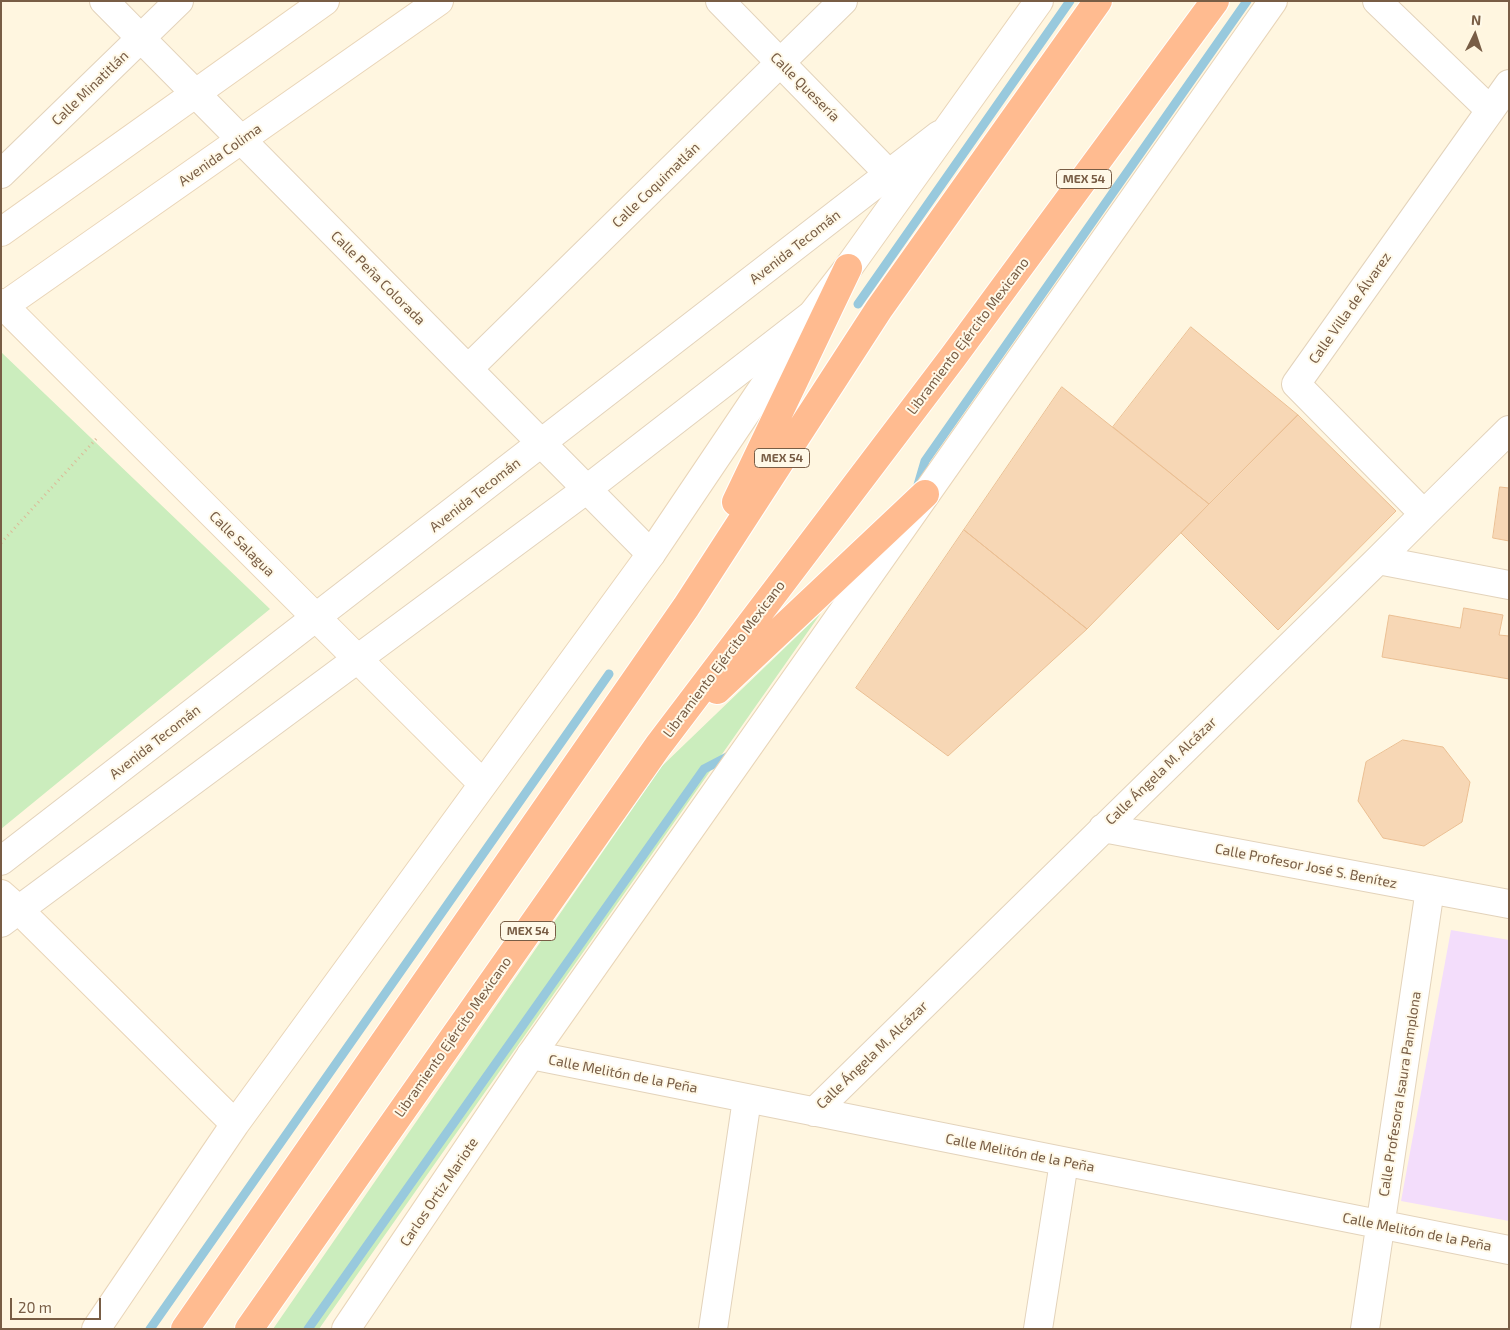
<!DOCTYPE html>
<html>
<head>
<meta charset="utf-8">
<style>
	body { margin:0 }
	#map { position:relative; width:1510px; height:1330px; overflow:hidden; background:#fff6e0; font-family:"Exo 2",sans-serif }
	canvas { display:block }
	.frame { position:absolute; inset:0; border:2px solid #785d45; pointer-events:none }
	.north { position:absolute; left:1450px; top:10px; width:50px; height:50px; -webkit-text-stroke:4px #fff9e8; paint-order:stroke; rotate:4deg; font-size:14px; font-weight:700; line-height:20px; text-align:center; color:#785d45 }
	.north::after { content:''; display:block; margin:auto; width:18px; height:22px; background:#785d45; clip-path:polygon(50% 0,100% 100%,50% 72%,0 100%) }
	.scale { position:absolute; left:10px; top:1298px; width:91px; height:22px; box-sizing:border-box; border:2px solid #785d45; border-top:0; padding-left:6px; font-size:15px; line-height:18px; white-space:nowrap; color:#785d45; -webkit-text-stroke:4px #fff9e8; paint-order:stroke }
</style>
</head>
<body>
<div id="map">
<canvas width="1510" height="1330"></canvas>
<div class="frame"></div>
<div class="north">N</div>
<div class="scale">20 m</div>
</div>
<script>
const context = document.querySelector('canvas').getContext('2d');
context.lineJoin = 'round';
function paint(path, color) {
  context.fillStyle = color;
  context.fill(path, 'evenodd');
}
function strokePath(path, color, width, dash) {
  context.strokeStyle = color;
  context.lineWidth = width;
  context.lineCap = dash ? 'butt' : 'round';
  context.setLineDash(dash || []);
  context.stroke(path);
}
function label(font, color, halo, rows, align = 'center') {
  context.font = font + ' "Exo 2",sans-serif';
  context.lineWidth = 4;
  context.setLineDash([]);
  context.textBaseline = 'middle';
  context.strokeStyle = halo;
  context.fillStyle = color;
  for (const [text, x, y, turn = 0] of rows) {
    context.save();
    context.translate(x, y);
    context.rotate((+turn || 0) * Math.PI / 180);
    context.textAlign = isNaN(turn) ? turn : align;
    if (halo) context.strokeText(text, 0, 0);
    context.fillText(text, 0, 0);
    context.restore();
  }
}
paint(new Path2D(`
	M1451 930 1509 940V1221L1401 1201Z`), '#f3ddfb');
paint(new Path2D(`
	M1 352 270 609 1 829Z
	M821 613 319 1329H273L662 766Z`), '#cbedbd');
strokePath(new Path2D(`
	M858 304 1070 1
	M918 485 925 461 1247 1
	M150 1329 609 674
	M308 1329 704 769 729 756`), '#98c9dd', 9);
const building = new Path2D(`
	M1191 327 1298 415 1209 504 1113 427Z
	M1062 387 1209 504 1087 629 964 530Z
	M1298 415 1396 511 1278 630 1181 533Z
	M1500 487 1509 488V541L1493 538Z
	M964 530 1087 629 948 756 856 688Z
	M1464 608 1503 615 1499 635 1509 636V679L1382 657 1389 615 1460 628Z
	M1403 740 1443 747 1470 782 1462 822 1424 846 1383 838 1358 801 1366 762Z`);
paint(building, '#f7d7b5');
strokePath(building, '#ebbf93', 1);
const street = new Path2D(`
	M104 1 651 554
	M720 1 889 174
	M1377 1 1490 110
	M1 174 179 1
	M468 369 843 1
	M1424 514 1296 384 1509 84
	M1378 560 1509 585
	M1103 828 1509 904
	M1 861 939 135
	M1 923 587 489 810 316
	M531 1055 1509 1250
	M814 1112 1378 560 1424 514 1509 430
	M713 1329 747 1099
	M1038 1329 1064 1162
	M1365 1329 1430 889`);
const secondary = new Path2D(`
	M1 232 325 1
	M1 303 483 784
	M1 308 439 1
	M1 894 18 909 235 1124
	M96 1329 235 1124 651 554 814 312 848 268 1039 1
	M346 1329 531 1055 1273 1`);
const highway = new Path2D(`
	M736 502 848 268
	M717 690 925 494
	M185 1329 686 607 879 309 1098 1
	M249 1329 658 746 953 357 1215 1`);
strokePath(street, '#e3d3bb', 30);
strokePath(secondary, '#e9d5b8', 30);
strokePath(highway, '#fff', 30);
strokePath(new Path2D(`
	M1 543 97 438`), '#dbba98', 3, [1, 4]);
strokePath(street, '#fff', 28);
strokePath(secondary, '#fff', 28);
strokePath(highway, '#ffbb90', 28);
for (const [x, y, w] of [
	[1084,179,55],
	[782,458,55],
	[528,931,55]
]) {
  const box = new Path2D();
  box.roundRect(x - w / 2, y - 9.5, w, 19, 4);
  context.fillStyle = '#fff9e8';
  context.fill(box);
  strokePath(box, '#785d45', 1);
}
label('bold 12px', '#785d45', null, [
	["MEX 54",1084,179],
	["MEX 54",782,458],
	["MEX 54",528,931]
]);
label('14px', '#785d45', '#fff9e8', [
	["Calle Quesería",805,87,45],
	["Calle Minatitlán",90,88,-44],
	["Avenida Colima",220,155,-35],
	["Calle Coquimatlán",656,185,-44],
	["Avenida Tecomán",795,247,-38],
	["Calle Peña Colorada",378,278,45],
	["Calle Villa de Álvarez",1350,308,-55],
	["Libramiento Ejército Mexicano",968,336,-53],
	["Avenida Tecomán",475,495,-38],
	["Calle Salagua",242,544,45],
	["Libramiento Ejército Mexicano",724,659,-53],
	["Avenida Tecomán",155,742,-38],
	["Calle Ángela M. Alcázar",1161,771,-44],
	["Calle Profesor José S. Benítez",1306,866,11],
	["Libramiento Ejército Mexicano",453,1037,-55],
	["Calle Ángela M. Alcázar",872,1055,-44],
	["Calle Melitón de la Peña",623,1074,11],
	["Calle Profesora Isaura Pamplona",1400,1094,-81],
	["Calle Melitón de la Peña",1020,1153,11],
	["Carlos Ortiz Mariote",439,1192,-56],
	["Calle Melitón de la Peña",1417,1232,11]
]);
</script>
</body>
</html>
